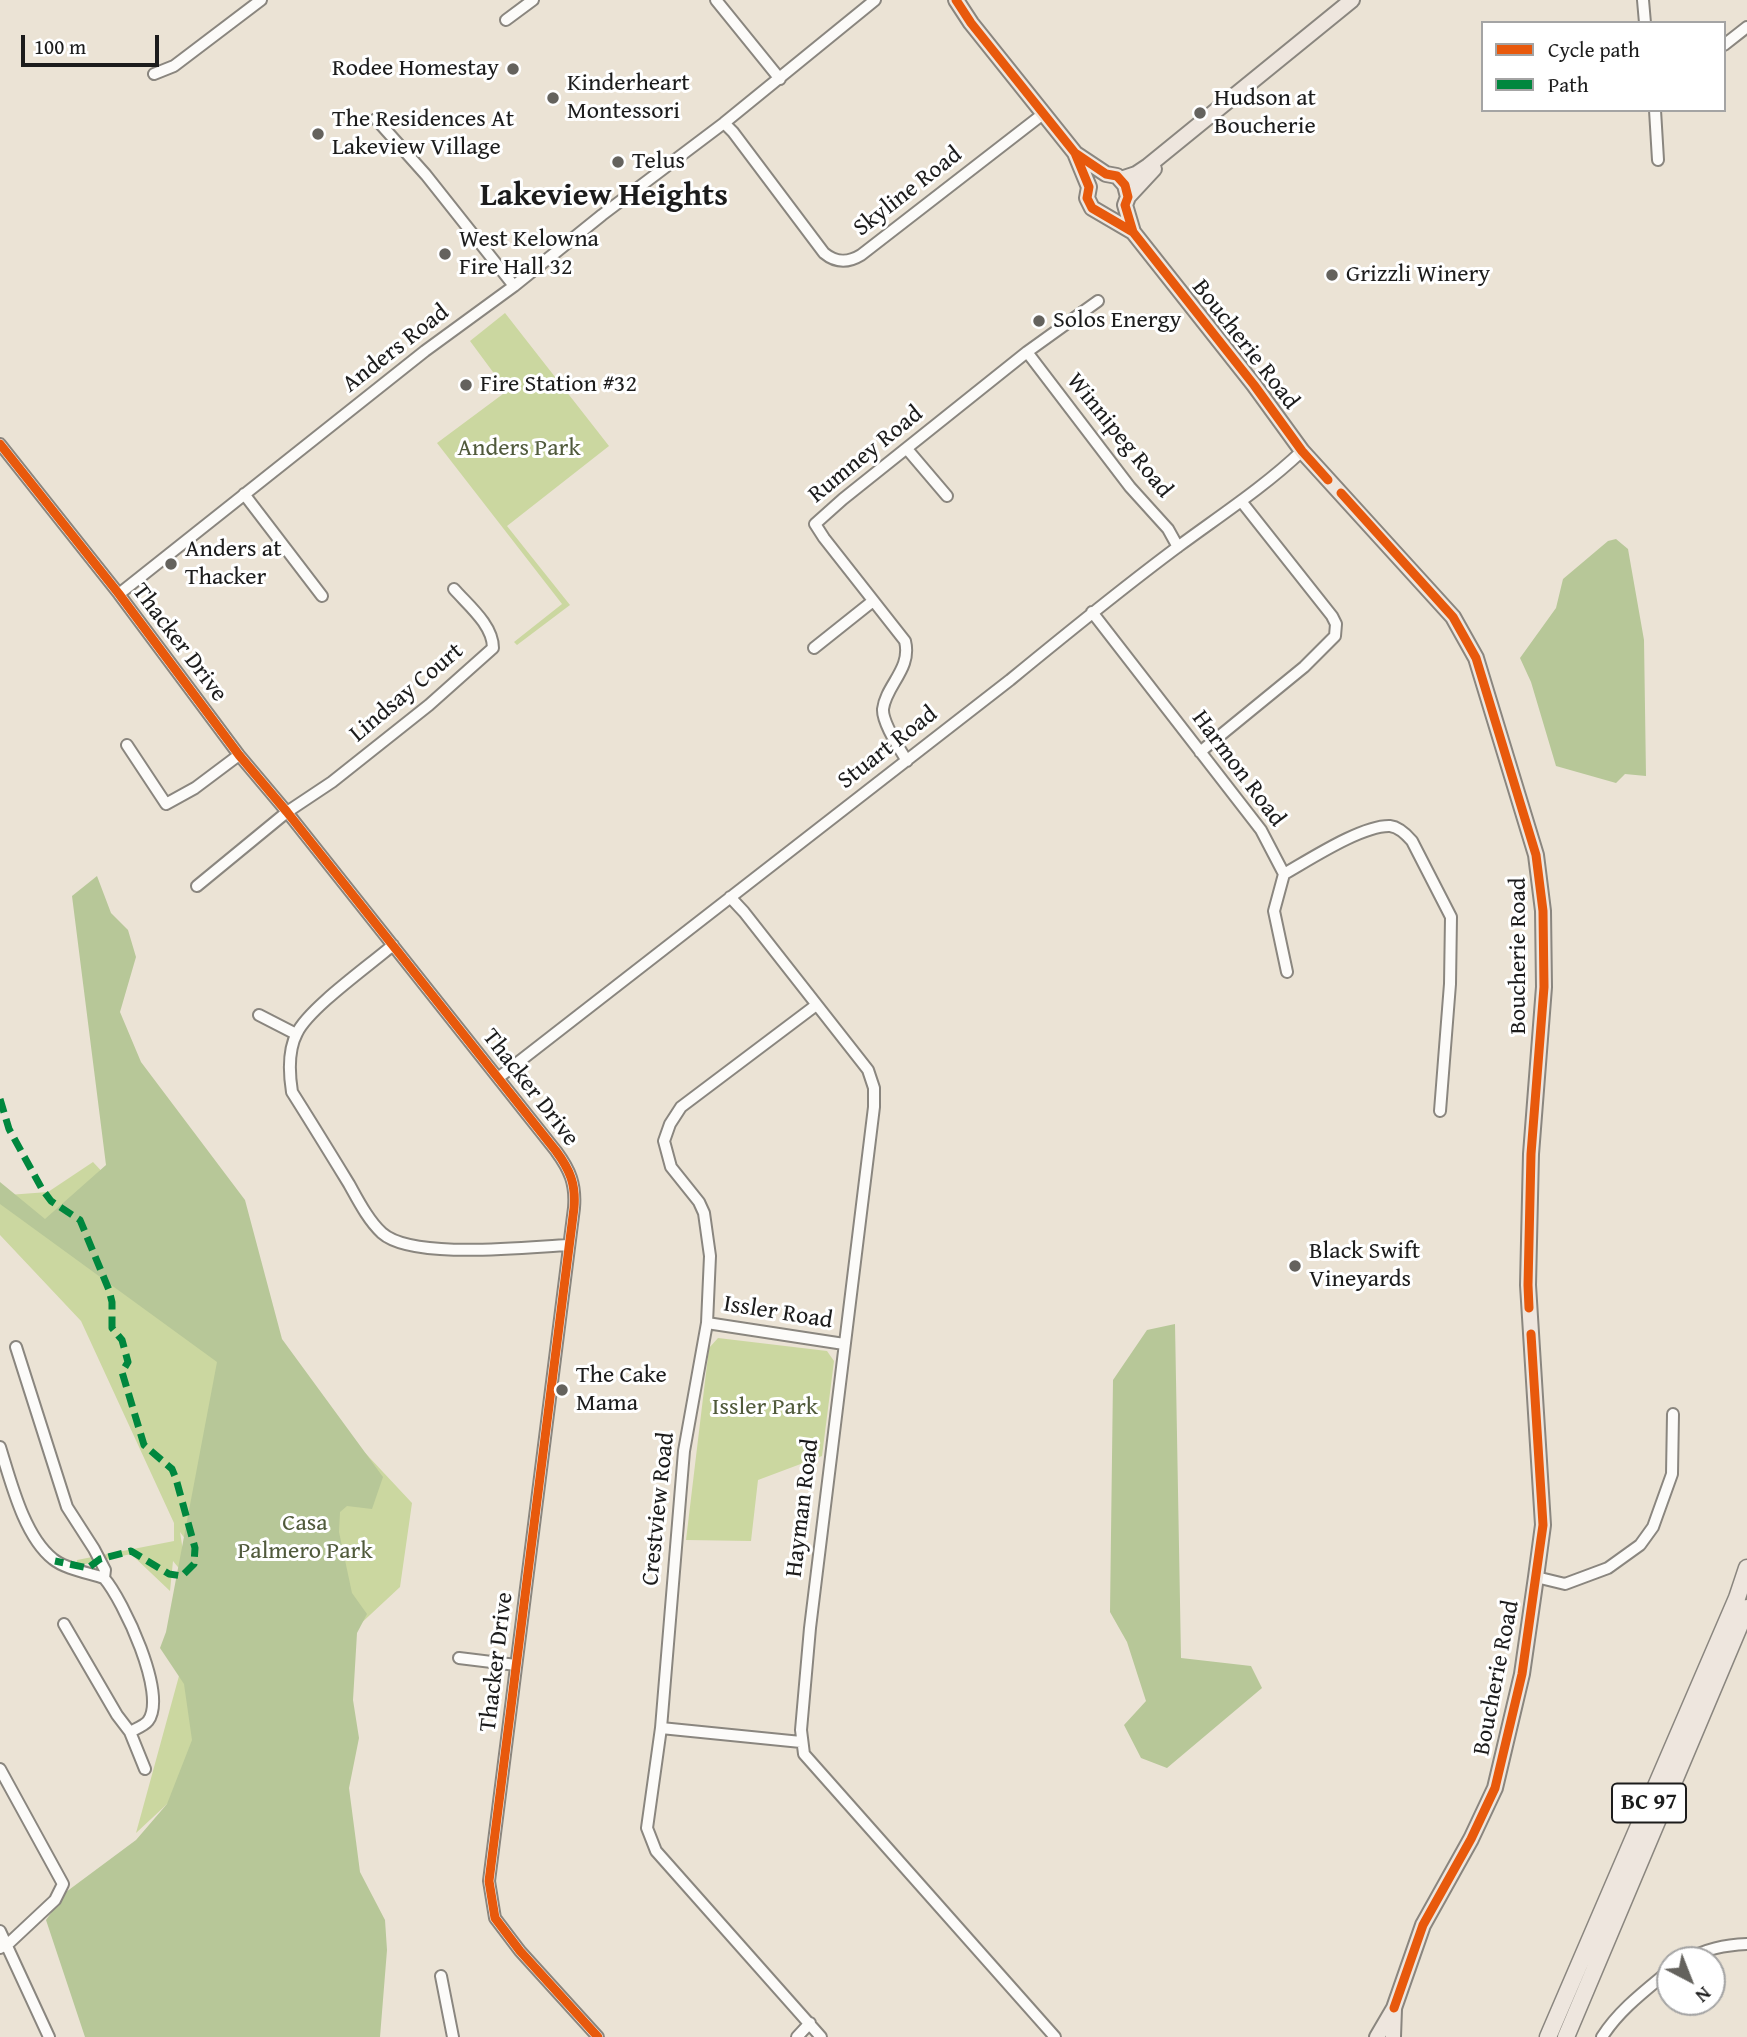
<!DOCTYPE html>
<html>
<head>
<meta charset="utf-8">
<style>
	body { margin:0 }
	#map { position:relative; width:1747px; height:2037px; overflow:hidden; background:#ebe3d5; font-family:"Gentium Book Plus",serif }
	canvas { display:block }
	.legend { position:absolute; left:1481px; top:21px; width:245px; height:91px; box-sizing:border-box; background:#fff; border:2px solid #a4a4a4; margin:0; padding:9px 12px; list-style:none; font-size:21px; color:#1c1c1c }
	.legend li { display:flex; align-items:center; gap:14px; height:35px }
	.legend b { width:35px; border:2px solid #a4a4a4 }
	.north { position:absolute; left:1656px; top:1946px; width:70px; height:70px; box-sizing:border-box; background:#fff; border:2px solid #a4a4a4; border-radius:50%; rotate:138deg; font-size:19px; font-weight:700; line-height:28px; text-align:center; color:#1c1c1c }
	.north::after { content:''; display:block; margin:auto; width:24px; height:32px; background:#64625d; clip-path:polygon(50% 0,100% 100%,50% 72%,0 100%) }
	.scale { position:absolute; left:21px; top:35px; width:138px; height:32px; box-sizing:border-box; border:4px solid #1c1c1c; border-top:0; padding-left:9px; font-size:21px; line-height:24px; white-space:nowrap; color:#1c1c1c; -webkit-text-stroke:5px #fff; paint-order:stroke }
</style>
</head>
<body>
<div id="map">
<canvas width="1747" height="2037"></canvas>
<ul class="legend">
<li><b style="height:9px;background:#e8590c"></b>Cycle path</li>
<li><b style="height:9px;background:#00873e"></b>Path</li>
</ul>
<div class="north">N</div>
<div class="scale">100 m</div>
</div>
<script>
const context = document.querySelector('canvas').getContext('2d');
context.lineJoin = 'round';
function paint(path, color) {
  context.fillStyle = color;
  context.fill(path, 'evenodd');
}
function strokePath(path, color, width, dash) {
  context.strokeStyle = color;
  context.lineWidth = width;
  context.lineCap = dash ? 'butt' : 'round';
  context.setLineDash(dash || []);
  context.stroke(path);
}
function label(font, color, halo, rows, align = 'center') {
  context.font = font + ' "Gentium Book Plus",serif';
  context.lineWidth = 6;
  context.setLineDash([]);
  context.textBaseline = 'middle';
  context.strokeStyle = halo;
  context.fillStyle = color;
  for (const [text, x, y, turn = 0] of rows) {
    context.save();
    context.translate(x, y);
    context.rotate((+turn || 0) * Math.PI / 180);
    context.textAlign = isNaN(turn) ? turn : align;
    if (halo) context.strokeText(text, 0, 0);
    context.fillText(text, 0, 0);
    context.restore();
  }
}
paint(new Path2D(`
	M505 313 609 446 507 526 570 605 517 645 514 642 562 604 437 443 507 391 470 341Z
	M93 1162 412 1503 400 1587 136 1833 208 1570 180 1532 186 1570 182 1572 173 1561 170 1591 131 1554 76 1566 77 1560 174 1541V1523L81 1321 0 1235V1187L8 1195 48 1192Z
	M718 1338 827 1351 834 1361 822 1456 758 1480 751 1541 686 1540 709 1348Z`), '#cbd7a0');
paint(new Path2D(`
	M1616 539 1628 549 1644 640 1646 776 1625 774 1616 783 1556 766 1531 682 1520 658 1556 608 1563 579 1608 541Z
	M97 876 111 913 128 930 136 957 120 1012 141 1062 245 1200 282 1339 383 1477 372 1509 347 1506 340 1512 339 1532 352 1593 367 1614 357 1633 353 1700 359 1738 349 1788 360 1872 385 1920 387 1950 380 2037H85L46 1920 66 1892 136 1840 167 1804 192 1740 184 1684 160 1648 166 1632 217 1362 0 1204V1182L45 1219 106 1165 72 896Z
	M1175 1324 1181 1658 1251 1666 1262 1688 1167 1768 1141 1758 1124 1725 1146 1701 1127 1642 1110 1612 1113 1380 1147 1330Z`), '#b7c798');
const minor = new Path2D(`
	M716 0 780 79
	M1643 0 1645 23
	M506 20 533 0
	M1724 45 1747 27
	M154 74 174 66 261 0
	M1655 110 1658 160
	M376 119 426 175 514 286
	M724 123 733 132 824 253C836 263 848 263 861 255L1043 114
	M1027 352 1130 487 1168 529 1178 547
	M0 444 119 594 239 755 287 812 556 1151C570 1170 576 1184 574 1208L489 1881 495 1918 520 1951 598 2037
	M907 449 947 496
	M244 494 322 596
	M119 594 425 351 514 286 602 215 724 123 875 0
	M1092 612 1261 830 1284 874 1274 911 1287 972
	M814 648 873 601
	M127 745 166 804 195 788 239 755
	M1200 752 1304 667 1335 636 1336 624 1332 616 1241 501
	M907 761C900 749 882 723 883 709 886 685 912 669 905 641L824 538 815 524 843 499 1027 352 1098 301
	M1284 874C1309 860 1362 825 1390 826 1399 827 1406 834 1412 841L1451 917 1450 984 1440 1111
	M197 886 287 812 332 782 429 705 493 648C493 625 468 605 454 589
	M730 897 744 912 868 1070 874 1088V1107L810 1628 801 1730 804 1754 1055 2037
	M393 945C370 965 309 1008 297 1033 288 1050 289 1073 292 1092 311 1122 330 1153 349 1184 358 1200 368 1220 382 1233 412 1260 526 1247 568 1245
	M815 1006 681 1107 670 1124 664 1141 671 1167 699 1202 704 1213 710 1256 707 1323 684 1451 661 1728 647 1828 656 1851 821 2037
	M259 1015 296 1034
	M498 1078 1010 680C1066 634 1121 589 1179 546 1221 515 1264 487 1302 451
	M707 1323 844 1344
	M16 1347 67 1507 94 1549 105 1570 104 1578C123 1600 168 1695 148 1721 144 1726 135 1729 130 1732L145 1769
	M0 1447C11 1482 24 1536 53 1559 65 1569 89 1573 104 1578
	M1536 1577 1565 1584 1608 1568 1640 1545 1653 1527 1672 1474 1673 1414
	M64 1624 117 1715 130 1732
	M459 1658 516 1665
	M661 1728 801 1742
	M0 1769 63 1884 55 1900 8 1944 0 1948
	M0 1931 49 2037
	M1686 1960C1706 1949 1724 1945 1747 1944
	M441 1976 453 2037
	M797 2037 810 2023
	M1602 2037C1619 2010 1646 1990 1670 1970`);
const major = new Path2D(`
	M956 0 971 23 1075 153 1089 187 1087 198 1092 208 1133 232 1254 385 1302 451 1453 617 1476 658 1536 855 1543 911 1544 987 1531 1154 1528 1285 1543 1525 1536 1577 1522 1674 1495 1788 1471 1839 1423 1925 1394 2008 1377 2037
	M1076 154 1106 174 1117 176 1125 185 1128 197 1125 205 1133 232
	M1121 179 1136 174 1148 166 1352 0
	M1128 197 1154 169
	M1393 2037 1394 2009`);
const highway = new Path2D(`
	M1548 2037 1737 1598 1747 1568
	M1566 2037 1747 1608`);
strokePath(minor, '#8a867f', 14);
strokePath(major, '#8a867f', 18);
strokePath(highway, '#8a867f', 19);
strokePath(minor, '#fcfbf9', 10);
strokePath(major, '#eee6de', 14);
strokePath(highway, '#eee6de', 16);
strokePath(new Path2D(`
	M0 1099 9 1129 42 1189 51 1201 80 1220 109 1290 112 1302V1328L122 1340 128 1362 122 1372 144 1445 172 1469 176 1479 195 1548 194 1564 182 1576 169 1574 131 1551 100 1559 88 1568 55 1561`), '#00873e', 7, [14, 7]);
strokePath(new Path2D(`
	M956 0 971 23 1075 153 1089 187 1087 198 1092 208 1133 232 1254 385 1302 451 1328 480
	M1075 153 1106 174 1117 176 1125 185 1128 197 1125 205 1133 232
	M0 444 119 594 239 755 287 812 556 1151C570 1170 576 1184 574 1208L489 1881 495 1918 520 1951 598 2037
	M1341 493 1453 617 1476 658 1536 855 1543 911 1544 987 1531 1154 1528 1285 1529 1308
	M1394 2008 1423 1925 1471 1839 1495 1788 1522 1674 1543 1525 1531 1334`), '#e8590c', 9);
for (const [x, y, r, color] of [
	[513,69,7,"#64625d"],
	[553,98,7,"#64625d"],
	[1200,113,7,"#64625d"],
	[318,134,7,"#64625d"],
	[618,162,7,"#64625d"],
	[445,254,7,"#64625d"],
	[1332,275,7,"#64625d"],
	[1039,321,7,"#64625d"],
	[466,385,7,"#64625d"],
	[171,564,7,"#64625d"],
	[1295,1266,7,"#64625d"],
	[562,1390,7,"#64625d"]
]) {
  const dot = new Path2D();
  dot.arc(x, y, r, 0, 2 * Math.PI);
  context.fillStyle = color;
  context.fill(dot);
  strokePath(dot, '#fff', 2.5);
}
for (const [x, y, w] of [
	[1649,1803,74]
]) {
  const box = new Path2D();
  box.roundRect(x - w / 2, y - 19.5, w, 39, 5);
  context.fillStyle = '#fff';
  context.fill(box);
  strokePath(box, '#1c1c1c', 2);
}
label('bold 23px', '#1c1c1c', null, [
	["BC 97",1649,1803]
]);
label('24px', '#1c1c1c', '#fff', [
	["Rodee Homestay",499,69,"right"],
	["Kinderheart",567,84],
	["Montessori",567,112],
	["Hudson at",1214,99],
	["Boucherie",1214,127],
	["The Residences At",332,120],
	["Lakeview Village",332,148],
	["Telus",632,162],
	["West Kelowna",459,240],
	["Fire Hall 32",459,268],
	["Grizzli Winery",1346,275],
	["Solos Energy",1053,321],
	["Fire Station #32",480,385],
	["Anders at",185,550],
	["Thacker",185,578],
	["Black Swift",1309,1252],
	["Vineyards",1309,1280],
	["The Cake",576,1376],
	["Mama",576,1404]
], 'left');
label('24px', '#1c1c1c', '#fff', [
	["Skyline Road",908,192,-38],
	["Boucherie Road",1245,345,52],
	["Anders Road",396,349,-38],
	["Winnipeg Road",1119,436,51],
	["Rumney Road",866,455,-39],
	["Thacker Drive",179,643,53],
	["Lindsay Court",407,693,-40],
	["Stuart Road",888,748,-38],
	["Harmon Road",1238,769,53],
	["Boucherie Road",1519,956,-90],
	["Thacker Drive",530,1088,52],
	["Issler Road",778,1313,9],
	["Hayman Road",803,1508,-83],
	["Crestview Road",659,1509,-84],
	["Thacker Drive",497,1662,-83],
	["Boucherie Road",1497,1678,-79]
]);
label('24px', '#505a3b', '#fff', [
	["Anders Park",519,449],
	["Issler Park",765,1408],
	["Casa",305,1524],
	["Palmero Park",305,1552]
]);
label('bold 32px', '#1c1c1c', '#fff', [
	["Lakeview Heights",604,197]
]);
</script>
</body>
</html>
